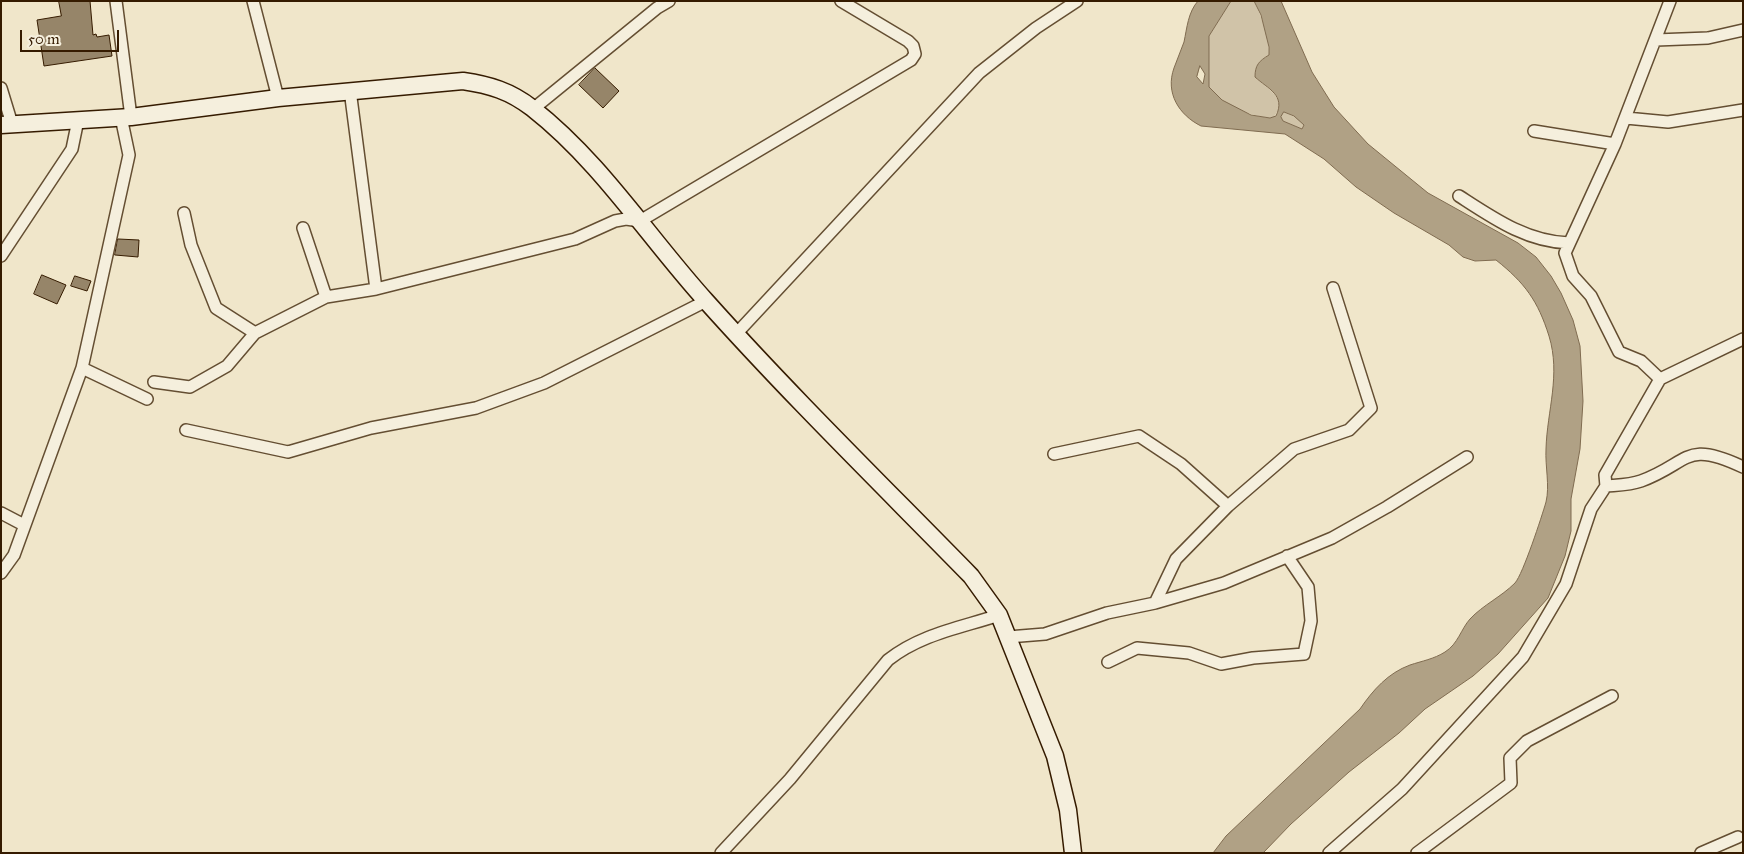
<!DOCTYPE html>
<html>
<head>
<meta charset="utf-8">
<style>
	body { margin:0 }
	#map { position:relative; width:1744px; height:854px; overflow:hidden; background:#f0e6ca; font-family:"IM FELL Great Primer",serif }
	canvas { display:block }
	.frame { position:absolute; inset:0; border:2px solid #351b00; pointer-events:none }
	.scale { position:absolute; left:20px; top:30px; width:99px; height:22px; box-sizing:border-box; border:2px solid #351b00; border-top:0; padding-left:6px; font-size:15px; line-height:18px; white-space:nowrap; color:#351b00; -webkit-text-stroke:4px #f5efdd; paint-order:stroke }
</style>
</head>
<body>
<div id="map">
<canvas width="1744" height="854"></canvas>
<div class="frame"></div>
<div class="scale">50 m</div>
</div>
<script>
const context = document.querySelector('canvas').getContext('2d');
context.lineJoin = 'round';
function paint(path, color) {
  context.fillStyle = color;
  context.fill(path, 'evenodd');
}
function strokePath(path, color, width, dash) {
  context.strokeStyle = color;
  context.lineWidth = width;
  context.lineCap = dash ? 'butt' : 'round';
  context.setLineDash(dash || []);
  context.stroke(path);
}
paint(new Path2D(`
	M1231 1H1254C1262 18 1269 37 1269 55 1259 61 1255 65 1255 77 1267 89 1290 99 1273 118 1255 118 1217 104 1209 87V36Z
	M1284 112 1301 120 1304 125 1302 129 1283 121 1281 117Z`), '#d0c3a8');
const water = new Path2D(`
	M1198 1H1231L1209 36V87L1222 100 1251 115 1270 118 1276 116C1286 95 1268 89 1255 77 1255 65 1259 61 1269 55V47L1261 15 1254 1H1281L1312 72 1334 107 1368 144 1428 193 1518 243 1536 257 1551 276 1561 293 1573 320 1580 346 1583 401 1580 449 1571 499V531L1565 556 1548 598 1498 654 1473 676 1425 709 1399 733 1349 772 1291 824 1263 853H1213L1226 836 1360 709C1373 690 1388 673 1410 665 1422 661 1434 659 1445 652 1458 644 1461 629 1470 619 1483 605 1501 597 1515 583 1523 574 1542 516 1546 502 1550 486 1545 466 1546 449 1547 411 1561 375 1549 336 1538 301 1525 283 1496 260L1475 261 1463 257 1449 245 1394 213 1356 187 1324 159 1285 134 1201 126C1179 115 1165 93 1174 68 1177 59 1181 51 1184 42 1187 28 1188 12 1198 1ZM1200 66 1205 74 1203 84 1197 77ZM1284 112 1294 116 1304 125 1302 129 1283 121 1281 117Z`);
paint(water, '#b0a185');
strokePath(water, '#7f6b50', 1);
const building = new Path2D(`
	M59 1H90L93 35 96 34 97 37 109 35 112 56 44 66 37 20 61 16Z
	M595 68 619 91 603 108 579 85Z
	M118 239 139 240 138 257 115 255Z
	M42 275 66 285 57 304 34 294Z
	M75 276 91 281 87 291 71 286Z`);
paint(building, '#968569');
strokePath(building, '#351b00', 1);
const street = new Path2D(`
	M116 1 131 117
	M253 1 278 98
	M1670 1 1615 144 1565 253 1573 276 1591 296 1619 352 1641 361 1660 379 1605 475 1606 486C1617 485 1630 485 1641 481 1690 463 1684 439 1743 467
	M1656 40 1708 38 1743 30
	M1 88 12 124
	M350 90 376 289
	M533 109 657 8 669 1
	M1626 118 1668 122 1743 110
	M1534 131 1615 144
	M1459 196C1493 218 1527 242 1569 243
	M184 213 191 245 216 308 255 333
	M303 228 326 297
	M1 256 72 149 78 120
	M737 333 979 73 1036 28 1077 1
	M82 368 147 399
	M1660 379 1743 339
	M154 382 190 387 227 366 255 333 326 297 376 289 575 239 615 221 626 219 640 221 911 60 915 54 913 46 908 41 841 1
	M186 430 288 452 371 428 476 408 544 383 706 301
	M1054 454 1139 436 1181 464 1228 506
	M1 513 24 525
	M1 573 14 555 82 368 129 155 121 117
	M1155 603 1176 559 1228 506 1294 449 1349 430 1371 408 1333 288
	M1008 637 1045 634 1107 613 1155 603 1224 583 1332 538 1387 507 1467 457
	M1108 662 1137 648 1189 653 1221 664 1253 658 1304 654 1311 621 1308 587 1287 556
	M721 853 790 779 888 660C921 634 960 628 999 615
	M1329 853 1402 789 1523 657 1566 584 1591 509 1606 486
	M1417 853 1511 783 1510 758 1527 741 1612 696
	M1701 853 1738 837`);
const secondary = new Path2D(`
	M1 125 131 117 278 98 463 81C490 85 510 91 532 108 601 162 648 237 706 301 791 396 882 485 971 576L999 615 1055 756 1068 810 1073 853`);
strokePath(street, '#644e32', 14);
strokePath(secondary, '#351b00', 19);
strokePath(street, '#f5efdd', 11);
strokePath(secondary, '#f5efdd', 16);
</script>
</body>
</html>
